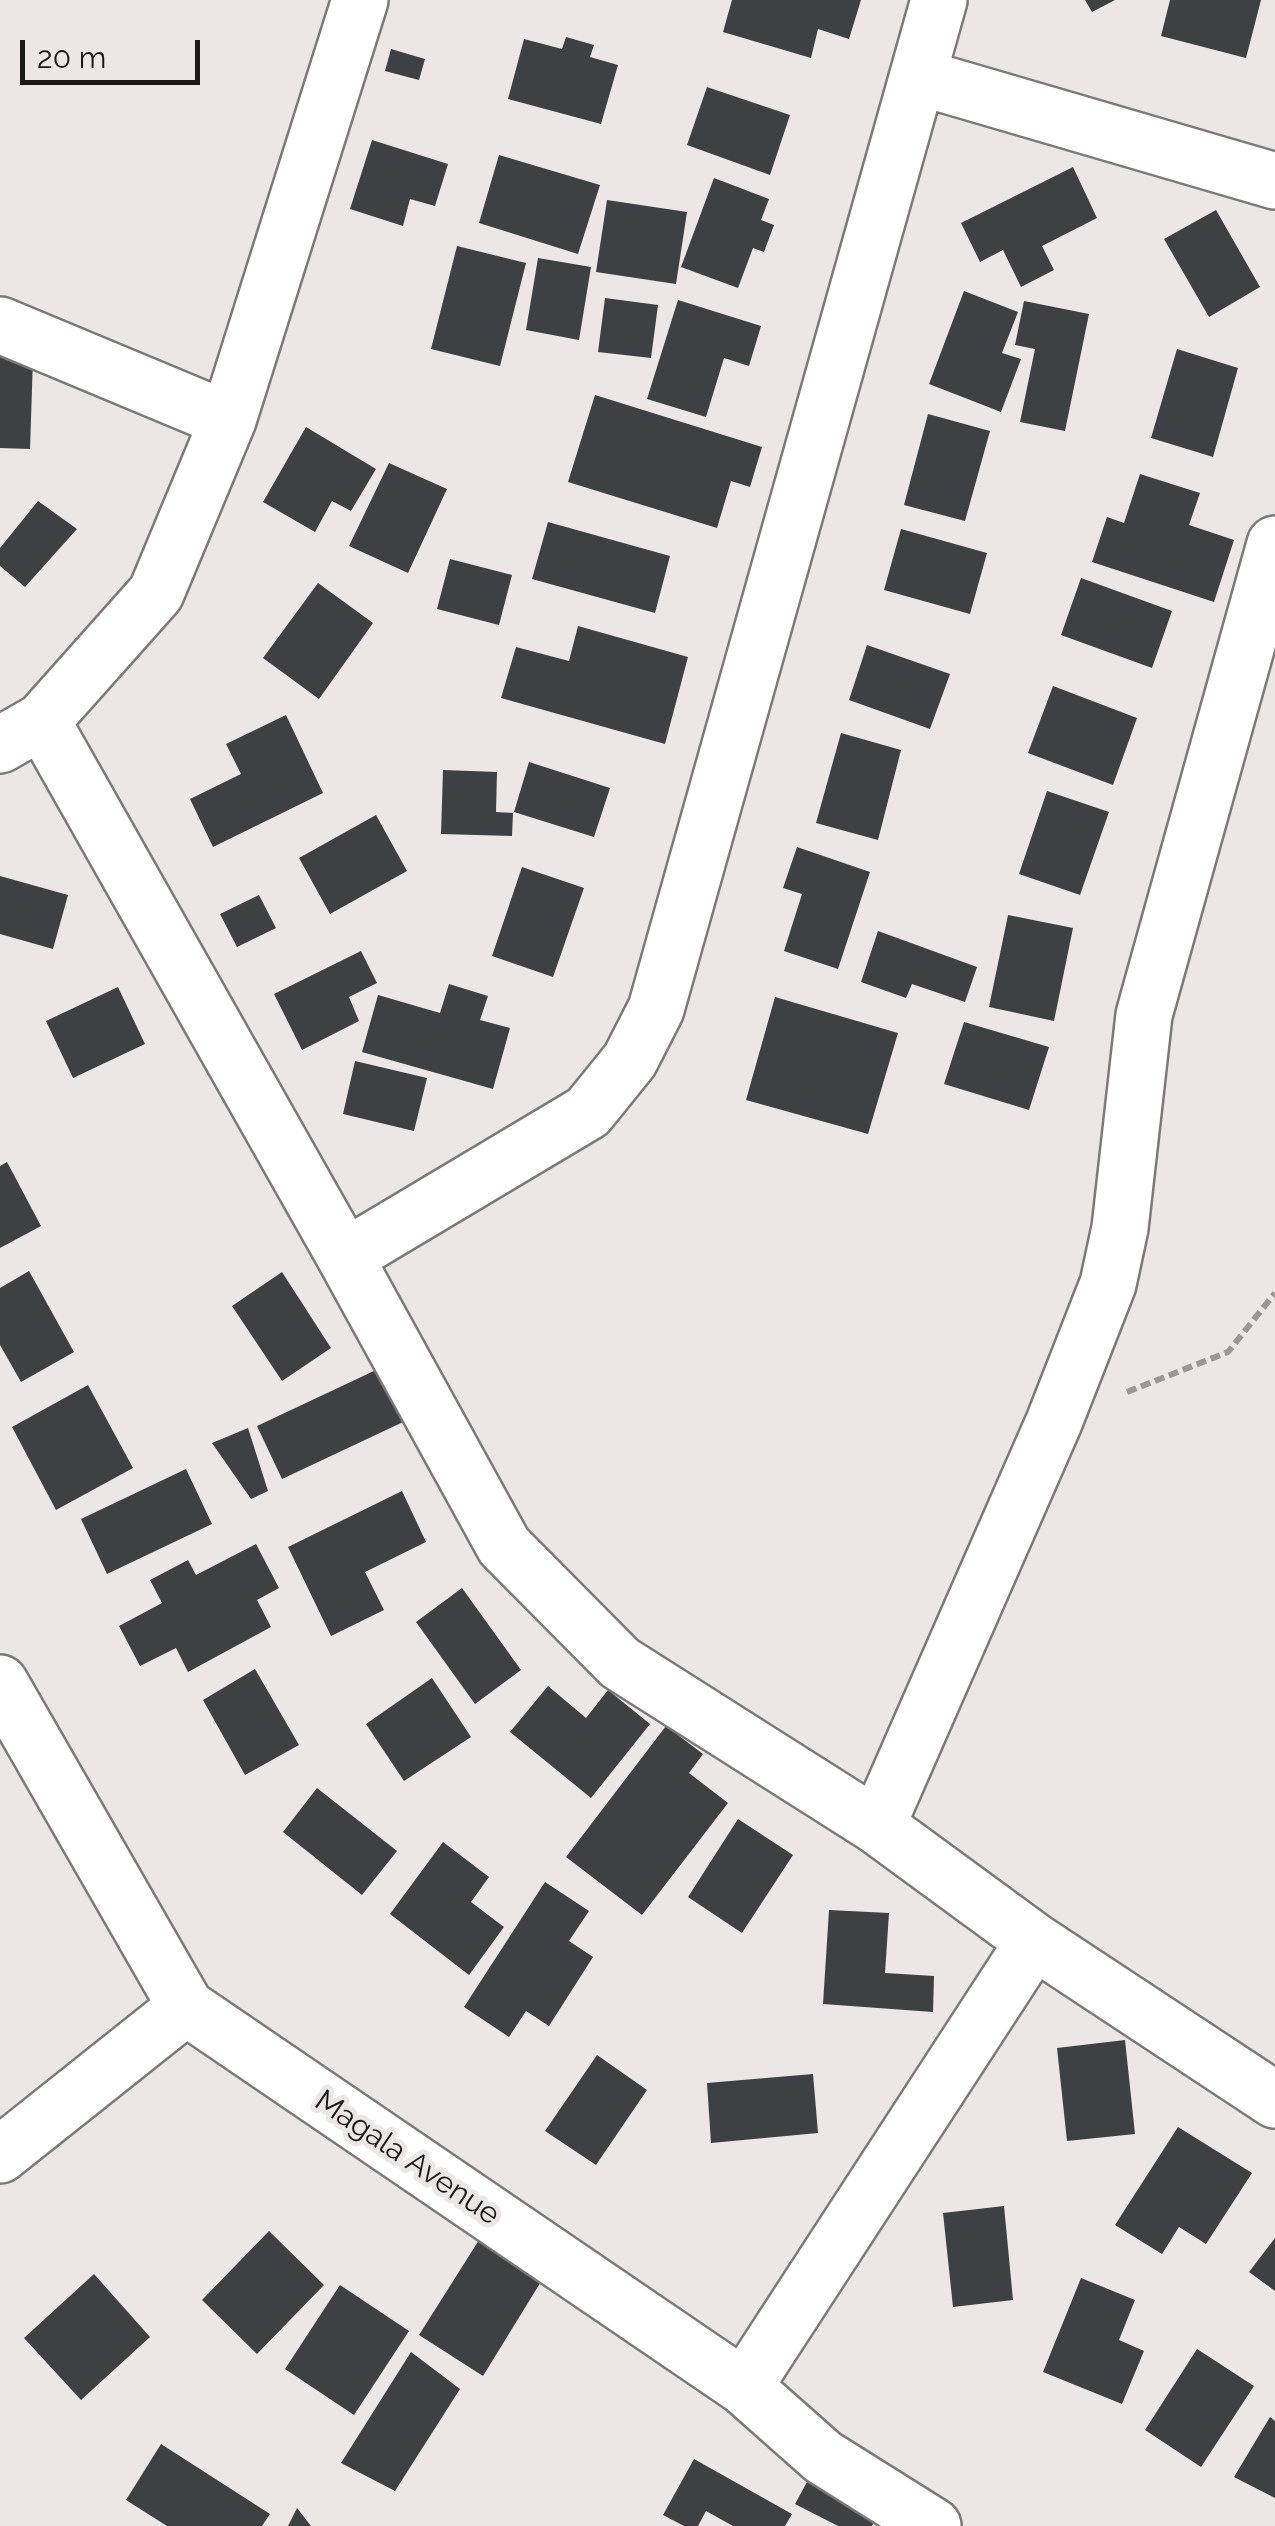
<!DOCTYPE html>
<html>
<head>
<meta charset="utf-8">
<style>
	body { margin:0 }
	#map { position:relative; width:1275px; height:2526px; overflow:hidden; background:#ece6e6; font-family:Raleway,sans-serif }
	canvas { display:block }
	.scale { position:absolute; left:20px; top:40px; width:180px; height:45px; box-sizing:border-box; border:5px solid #1b1919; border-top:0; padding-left:12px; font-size:30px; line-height:35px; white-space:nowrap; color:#1b1919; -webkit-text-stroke:8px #ece6e6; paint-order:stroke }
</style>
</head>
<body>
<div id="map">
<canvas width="1275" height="2526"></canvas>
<div class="scale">20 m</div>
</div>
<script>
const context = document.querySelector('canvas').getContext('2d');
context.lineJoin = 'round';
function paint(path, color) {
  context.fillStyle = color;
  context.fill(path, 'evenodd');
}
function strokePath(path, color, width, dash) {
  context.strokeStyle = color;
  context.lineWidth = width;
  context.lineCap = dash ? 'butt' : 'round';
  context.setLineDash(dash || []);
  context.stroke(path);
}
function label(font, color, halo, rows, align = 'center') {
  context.font = font + ' Raleway,sans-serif';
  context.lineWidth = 10;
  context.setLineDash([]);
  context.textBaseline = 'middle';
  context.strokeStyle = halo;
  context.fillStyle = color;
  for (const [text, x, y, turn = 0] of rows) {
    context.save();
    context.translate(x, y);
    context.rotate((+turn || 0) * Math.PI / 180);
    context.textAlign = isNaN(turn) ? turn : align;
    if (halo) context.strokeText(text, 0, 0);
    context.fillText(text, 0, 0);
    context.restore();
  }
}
paint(new Path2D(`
	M732 0H861L849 39 818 29 811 58 723 32Z
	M1085 0H1115L1092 12Z
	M1170 0H1261L1246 58 1161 36Z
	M566 37 594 45 590 57 618 65 601 124 508 99 524 39 562 49Z
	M391 49 425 59 419 80 385 71Z
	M707 87 790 115 770 175 687 145Z
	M372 140 448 164 435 206 410 199 403 226 350 209Z
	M499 155 600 185 578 254 479 223Z
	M1073 167 1097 218 1042 246 1054 270 1021 287 1003 250 980 262 961 223Z
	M714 178 769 199 761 220 774 225 764 252 753 248 738 288 681 267Z
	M607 200 687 212 676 284 596 272Z
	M1216 210 1260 287 1209 317 1164 239Z
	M457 246 526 263 500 366 431 349Z
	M538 258 591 267 579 340 526 330Z
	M964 291 1018 312 1002 353 1021 359 1001 412 929 384Z
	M605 298 658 305 651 358 598 352Z
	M678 300 761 326 749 366 724 358 706 417 647 399Z
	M1024 301 1089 314 1065 431 1020 422 1035 349 1015 345Z
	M1177 349 1238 368 1213 457 1151 438Z
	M0 357 33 358 30 449 0 448Z
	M595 395 762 447 750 487 731 481 717 528 568 482Z
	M928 414 990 431 965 521 904 505Z
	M306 427 376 469 351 511 332 501 315 532 263 502Z
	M389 463 447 489 408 573 349 546Z
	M1140 474 1200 493 1189 525 1234 540 1214 602 1092 562 1107 517 1124 523Z
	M38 501 77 529 25 587 0 566V548Z
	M548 522 670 556 655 613 532 579Z
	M901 529 987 553 970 614 884 590Z
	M450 559 512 575 499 625 437 609Z
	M1081 578 1172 611 1152 668 1061 635Z
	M318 583 373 623 319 699 263 658Z
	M578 626 688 657 665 744 501 698 516 647 569 661Z
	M867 645 950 674 930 729 849 700Z
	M1053 686 1137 718 1113 785 1028 753Z
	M286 715 323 793 213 847 190 799 241 774 226 744Z
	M841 733 901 750 878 840 816 823Z
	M529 762 610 788 594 837 514 812Z
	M443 770 497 772 496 812 513 813 512 836 441 834Z
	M1047 791 1109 812 1080 895 1019 874Z
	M376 815 407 871 330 914 299 858Z
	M797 847 870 872 838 969 784 951 802 894 783 888Z
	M522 867 584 888 553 977 492 956Z
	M0 876 68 895 53 949 0 934Z
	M259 895 276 928 237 947 220 914Z
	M1008 915 1073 928 1054 1021 989 1007Z
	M878 931 977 967 965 1002 912 984 906 998 861 982Z
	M361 951 377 983 349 997 359 1021 302 1050 274 994Z
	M449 984 488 996 480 1020 510 1028 493 1089 362 1052 378 995 440 1013Z
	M118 987 145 1044 73 1078 46 1021Z
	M775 997 898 1033 868 1134 746 1100Z
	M964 1022 1049 1047 1029 1110 944 1084Z
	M355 1061 427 1078 414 1131 343 1114Z
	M7 1162 41 1226 0 1248V1166Z
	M29 1271 74 1352 21 1382 0 1345V1288Z
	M282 1272 331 1348 282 1381 232 1306Z
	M393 1362 418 1415 282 1479 257 1426Z
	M88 1385 133 1468 56 1510 12 1427Z
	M248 1428 268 1491 251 1499 212 1443Z
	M186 1469 212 1524 107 1574 81 1519Z
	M402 1491 426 1542 365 1572 384 1610 331 1636 288 1547Z
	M256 1544 279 1588 257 1600 271 1627 188 1672 176 1648 140 1666 119 1626 162 1603 150 1580 188 1560 196 1575Z
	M462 1588 521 1670 475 1704 416 1622Z
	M255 1669 299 1745 245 1775 203 1700Z
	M432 1678 471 1737 404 1781 366 1724Z
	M548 1686 586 1718 608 1690 650 1724 591 1798 510 1732Z
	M666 1726 703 1754 689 1773 728 1803 642 1915 566 1857Z
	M317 1788 397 1851 362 1895 283 1832Z
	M738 1819 793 1855 742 1933 688 1897Z
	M443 1842 489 1877 471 1902 504 1927 469 1975 390 1914Z
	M545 1882 589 1911 569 1941 593 1957 549 2026 526 2011 509 2037 464 2007Z
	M829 1910 889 1913 885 1973 934 1976 933 2012 823 2004Z
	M1125 2040 1135 2134 1067 2141 1057 2048Z
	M597 2055 647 2090 596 2165 545 2131Z
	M813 2074 818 2133 711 2143 707 2083Z
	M1178 2127 1252 2173 1206 2244 1179 2227 1162 2254 1115 2225Z
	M1004 2206 1013 2300 953 2307 943 2213Z
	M269 2231 324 2285 257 2354 202 2300Z
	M1275 2238V2291L1249 2272Z
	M479 2240 542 2280 483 2376 419 2335Z
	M94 2274 150 2337 81 2400 24 2338Z
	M1081 2278 1135 2300 1119 2340 1144 2351 1122 2404 1043 2372Z
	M340 2285 409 2331 354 2415 285 2369Z
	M1197 2349 1254 2386 1201 2467 1145 2430Z
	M411 2352 460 2389 395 2491 341 2463Z
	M1270 2417 1275 2421V2498L1234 2477Z
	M161 2444 270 2514 262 2526H167L126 2500Z
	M694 2459 792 2514 785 2526H733L706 2511 698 2526H684L663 2515Z
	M819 2460 884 2504 872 2526H838L795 2504Z
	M297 2508 311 2526H288Z`), '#3e4043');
const street = new Path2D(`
	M919 77 1275 181
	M0 325 228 420
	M42 721 345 1257 504 1546 620 1663 877 1826 1034 1941 1275 2100
	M0 745 42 721 156 593 228 420 360 0
	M345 1257 588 1112 630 1060 656 1009 939 0
	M0 1683 186 2007 744 2387 823 2457 933 2526
	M877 1826 1054 1422 1108 1284 1120 1228 1144 1015 1275 544
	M0 2155 186 2007
	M744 2387 1034 1941`);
strokePath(street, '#7d7979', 60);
strokePath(new Path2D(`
	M1127 1392 1228 1352 1275 1293`), '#9b9797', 6, [10, 5]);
strokePath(street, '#fff', 55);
label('30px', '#1b1919', '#ece6e6', [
	["Magala Avenue",407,2158,34]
]);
</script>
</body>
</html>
